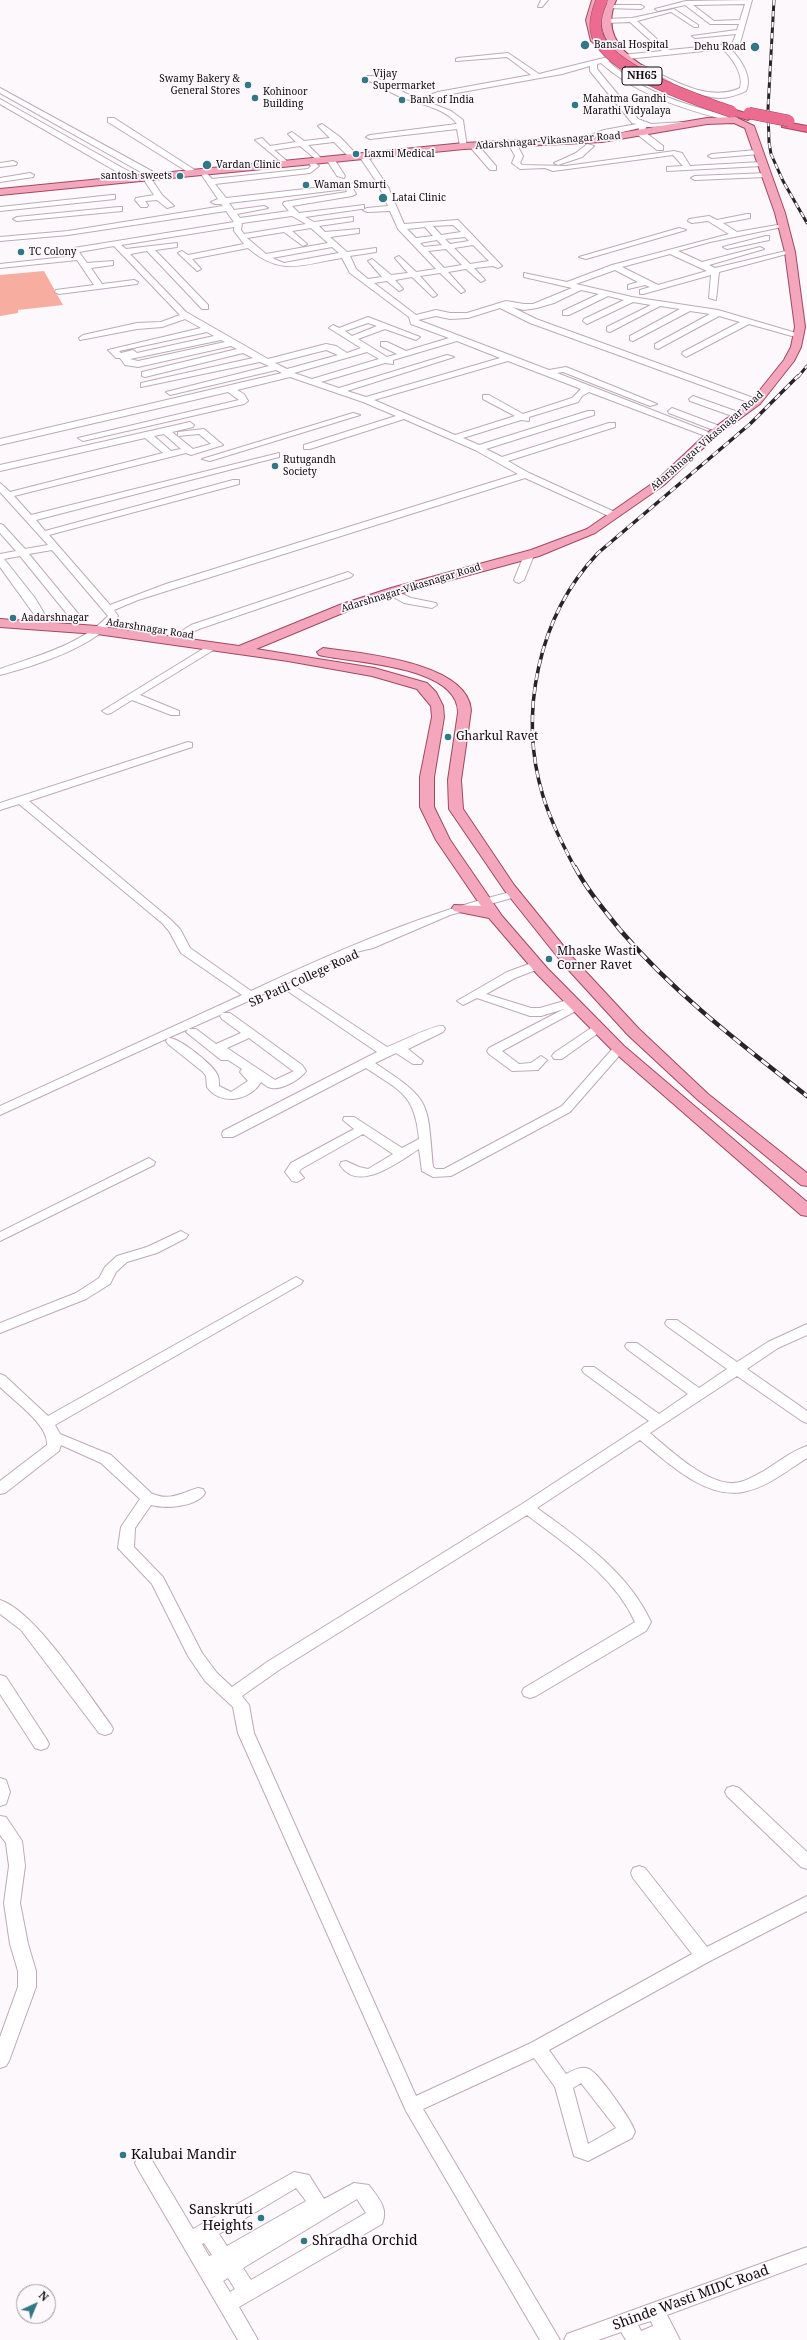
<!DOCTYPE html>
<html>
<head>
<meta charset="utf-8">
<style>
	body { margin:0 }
	#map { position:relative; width:807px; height:2340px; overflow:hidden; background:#fdf8fb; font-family:"Noto Serif",serif }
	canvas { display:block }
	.north { position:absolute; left:16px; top:2284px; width:40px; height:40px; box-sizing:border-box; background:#fdf8fb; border:1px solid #9e989c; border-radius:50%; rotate:44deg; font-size:11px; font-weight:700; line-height:16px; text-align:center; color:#10090e }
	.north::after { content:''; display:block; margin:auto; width:14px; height:18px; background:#327784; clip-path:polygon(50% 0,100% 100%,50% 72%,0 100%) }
</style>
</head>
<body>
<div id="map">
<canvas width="807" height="2340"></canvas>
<div class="north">N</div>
</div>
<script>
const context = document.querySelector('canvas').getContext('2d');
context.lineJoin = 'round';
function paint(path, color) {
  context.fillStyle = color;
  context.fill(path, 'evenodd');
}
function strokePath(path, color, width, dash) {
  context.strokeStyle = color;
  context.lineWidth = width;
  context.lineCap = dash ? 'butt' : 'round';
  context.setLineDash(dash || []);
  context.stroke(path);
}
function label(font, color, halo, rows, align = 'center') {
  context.font = font + ' "Noto Serif",serif';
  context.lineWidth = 3.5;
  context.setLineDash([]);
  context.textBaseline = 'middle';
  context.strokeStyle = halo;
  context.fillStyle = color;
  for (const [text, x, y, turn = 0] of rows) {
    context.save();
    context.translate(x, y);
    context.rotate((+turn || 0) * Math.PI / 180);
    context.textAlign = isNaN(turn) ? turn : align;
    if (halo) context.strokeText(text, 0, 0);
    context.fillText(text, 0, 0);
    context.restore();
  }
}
paint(new Path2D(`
	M44 271 63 305 18 310V313L0 316V275Z`), '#f7ada0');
const minor = new Path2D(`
	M541 0H548L542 7H538Z
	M752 0 740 43 736 47 730 48C740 59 753 76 746 91 737 95 729 98 719 98 700 97 650 79 636 66L642 65C671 79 708 103 740 88 744 74 732 58 723 49L608 61C643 94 692 107 738 118V122C730 123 719 118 711 116 672 105 632 91 601 63L597 64V69L638 119 651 124 683 122 684 124 680 126 646 127 645 132 663 146V150H657L638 135 639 128 585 141V137L604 130 637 124 632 123 590 71V66L562 74 440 96 428 100V102L451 111 463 120 467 148 460 146 457 129 370 139 366 137 370 135 457 124C446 108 418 104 401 97 390 93 379 85 367 80V76H373L407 94 422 98 438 92 531 75 507 57 456 61V59L458 58 508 53 539 74 612 56 662 51 630 22 606 23 603 21 606 19 632 18 674 9 698 25V27H694L671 12 637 21 669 50 732 44 736 34 695 38 692 36 737 30 739 24H710L685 5 658 11 655 9 686 1ZM745 4 740 20 714 21 693 5Z
	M609 5H641L644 7 641 9 607 8Z
	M0 88 157 174V178L150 177 162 195 174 206 167 208 157 200 145 201 148 205 147 207H141L135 200 136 198 154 195 142 177 146 175 0 93Z
	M0 99 137 176 138 178 131 180 0 104Z
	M108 118H114L198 172 191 174 108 122Z
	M322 124 340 137 357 155V159H351L334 142 308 145 323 160 319 162 300 146 274 150 289 163 285 165 255 140 262 138 270 146 296 142 288 134 292 132 304 141 330 138 318 126Z
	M512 141H515L523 156 520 163 522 165 566 166 674 151 682 153 690 166 761 162 765 164 761 166 667 171V167L683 166 673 155 553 171 545 168 520 169 512 163 515 156 508 143Z
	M471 144H477L496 166V170H490L471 148Z
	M587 144 594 146 582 157 558 165 554 163 576 153Z
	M756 150H759V154L712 158 708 156 712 154Z
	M363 154H366L388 187 404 224 458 220 502 266 498 268 493 266 474 268 485 280 481 282 466 269 448 272 465 291 461 293 440 273 420 276 437 295 433 297 412 277 395 280 403 289 399 291 387 281 374 283 416 315 436 310 450 313H467L506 301 524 304H533L572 288 524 277V273L567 282 612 265 729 234 708 221 692 223 688 221 689 219 709 216 717 220 747 214H750V218L723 223 737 232 783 224 787 226 710 242 678 251 702 262 760 247 764 249 709 265 715 268 790 250 794 252 719 272 716 300 709 298 711 275 643 294H640V290L650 287 645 285 628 289V285L638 282 615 270 576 284 632 297 718 310 803 335 799 338 749 324 686 357 682 354 683 352 740 322 719 316 658 349 655 348V344L710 314 690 311 633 341 630 340V336L680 309 660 306 610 332 607 331V327L651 305 633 302 587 324 583 321 584 319 624 300 608 296 569 315H563V311L599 294 581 290 554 303 537 308 524 310 512 307 536 319 759 400 760 402 756 405 530 323 500 308 468 318 450 319 436 316 418 320 549 370 566 367 657 404 650 406 563 372 557 373 716 435 708 437 589 392 582 396 578 402 529 417V421L521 420 463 438 479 445 588 411H594V415L486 449 502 457 609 423H615V427L508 461 529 473 617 513V517H611L525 478 138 600 114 610 118 616C97 646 35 666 0 675V669C36 656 81 645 108 616L52 550 29 554 80 616V620H72L20 556 4 559 35 598 45 615 40 618 36 617 0 567V554L16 551 0 533V524L3 525 25 549 48 545 0 492V483L10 492 163 453 145 438 0 471V465L190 422 194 425 193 427 172 432 193 449 211 444 199 434 178 436V432L204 429 223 445 191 455 186 453 14 496 31 515 279 453V457L36 520 45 531 233 480H239V484L49 535 110 605 166 584 518 474 475 450 404 419 310 449H304V445L396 416 363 402 290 377 237 390 244 394 248 401 244 404 83 441 78 438 239 400 228 392 0 445V439L282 373 276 370 170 395 166 392 269 366 260 362 141 387V383L253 358 243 353 145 377 142 376V372L237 349 231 346 138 367 125 365 120 358H116L108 350 201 328 185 319 162 327 137 329 80 340 79 338 83 335 137 323 161 322 180 315 114 246 79 252 87 263 113 261V265L91 268 102 284 134 280 138 282 137 284 59 294 55 292 56 290 94 285 77 260 0 268V264L74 256 70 250 74 248 234 222 226 211 68 235 0 241V237L68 231 223 206 221 204H215L211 202 218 199 199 171 203 169 212 179 308 169 311 166 307 161 311 159 319 166 310 173 215 184 226 198 376 181 359 156ZM379 186 388 206 367 208 363 210 367 212 390 211 398 229 436 269 416 272 399 256 395 258 408 273 391 275 372 259 368 261 382 277 368 279 356 269 350 256 376 252V248L347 252 330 237 359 233V229L325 232 319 226 353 221V217L314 222 305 217 361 209H364V205L299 213 292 206 352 196 356 194 353 189ZM346 189 347 192 284 202 283 204 289 211 240 218 237 214 268 208 264 206 234 210 229 203ZM292 216 306 224 244 234 241 230 242 223ZM453 225 461 232 441 235 433 226ZM234 227V231L244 244 188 255 182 251 178 253 197 271 201 269 192 259 248 248C281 277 303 264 342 258L350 273 409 317 411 324 449 338 406 351 387 342H381V346L397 354 387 357 358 339 385 329 416 340 420 337 368 317 339 328 333 325 329 328 361 348 347 353 336 346 326 344 268 359 186 312 130 254 147 251 202 309H208V305L155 250 177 247V243L126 249 121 245ZM425 227 433 236 416 238 407 229ZM311 228 328 243 266 254 247 238 284 232 303 246 307 244 292 231ZM465 237 469 241 450 244 445 239ZM437 240 442 245 424 247 420 243ZM473 245 489 261 470 264 454 248ZM332 247 339 253 284 263 272 258ZM446 249 462 265 444 268 428 251ZM670 254 707 271 658 285 622 267ZM368 323 377 326 352 336 345 331ZM207 332 214 336 137 353 133 350 121 353 119 351ZM221 340 225 342 138 361 130 359ZM457 341 500 358 366 397 347 391 454 357 447 355 339 388 321 382 385 363 393 364V360ZM326 350 338 355 287 369 275 363ZM367 352 379 359 312 379 294 373ZM508 361 581 389 572 398 523 414 489 395H483V399L515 416 455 435 374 400ZM164 434 181 449 171 451 154 436Z
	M330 157H333L345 176 344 178 337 176 326 159Z
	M13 161 17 163 16 165 0 167V163Z
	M30 173 34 175 33 177 0 182V178Z
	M768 173V177H765L695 180 691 178 695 176Z
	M112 195H115V199L0 211V207Z
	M119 207H122V211L17 221 13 219 17 217Z
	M679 228 686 230 586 259 579 257Z
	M766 236H769V240L727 249 723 247Z
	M693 396 741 413 742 415 735 417 690 401 689 399Z
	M672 408 722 427 724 429 716 431 669 413 668 411Z
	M353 413 360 415 210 461 202 459Z
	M529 552 534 555 524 580 519 583 516 582 514 580 524 555Z
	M348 572 353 575 351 577 199 629 182 637 177 634 191 625Z
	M391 589 411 598 436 603 437 605 432 608 404 603 388 594V590Z
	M211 644 215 645V649L140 695 179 711V715H171L132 700 111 713 107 714 102 711Z
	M188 742 192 743V747L29 801 170 919 180 929 190 948 251 991C337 951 423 913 515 891L521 894 519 896 450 915 373 948 356 952 222 1013H230L302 1065 306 1071C301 1079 282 1090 272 1088 268 1088 264 1084 261 1082 250 1101 220 1106 207 1087L206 1076 203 1072 168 1044 166 1041 168 1038 0 1115V1106L242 995 181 953 169 931 162 923 19 804 0 810V803ZM222 1014 220 1016 222 1019 241 1033 216 1044 196 1029H188L186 1032 221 1060H228L242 1069 240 1072 248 1081 231 1092 219 1086C219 1083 219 1079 218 1076 215 1066 178 1036 168 1038ZM249 1038 293 1071H294L275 1080 227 1048Z
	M537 961 541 962 543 965 541 968 515 978 486 994 531 1008H540L571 999 583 1007 502 1051 519 1064 531 1063 541 1056 547 1060 538 1070 512 1071 489 1054 487 1051 489 1048 564 1009 541 1016H530L477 998 463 1005 457 1001 507 972Z
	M290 983 387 1047C399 1043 435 1024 443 1026L445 1029 443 1032 408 1049 423 1061 421 1064H413L396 1053 375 1063C432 1101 427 1100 433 1167L436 1169H444L562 1106 615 1046H623L625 1049 570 1112 451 1176 433 1177 422 1171 419 1149C399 1161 359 1194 340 1165L341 1162 346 1161 359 1167 368 1169 393 1154 363 1134 301 1169 299 1172 304 1178 297 1182 292 1181 285 1172 291 1163 354 1129 343 1120 344 1117H354L402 1148 419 1139C415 1094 400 1091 366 1068L233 1137H223L222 1134 223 1131 377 1052 286 990 284 987Z
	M597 1024 603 1028 601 1031 562 1059H554L552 1056 554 1053Z
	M149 1158 155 1162 154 1165 0 1241V1232Z
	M181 1231 188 1235 186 1238 157 1253 127 1262 116 1272 110 1284 86 1299 0 1333V1323L76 1293 99 1278 105 1267 117 1256 147 1247Z
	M296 1277 303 1281 301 1284 55 1425 60 1434 111 1455 151 1493C169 1502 181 1493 198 1488L203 1489 205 1493C197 1507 165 1509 151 1505L135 1528 134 1547 163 1577 202 1653 217 1673 232 1687 267 1662 522 1504 649 1421 584 1373 582 1370 584 1367H594L659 1414 688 1394 627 1349 625 1346 627 1343H637L699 1388 727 1369 667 1326 665 1323 667 1320H677L737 1362 768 1342 807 1324V1335L778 1348 747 1369 807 1411V1423L802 1421 737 1376 650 1433C670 1450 703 1481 730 1483 742 1484 752 1477 762 1472 776 1464 791 1451 807 1446V1458C788 1470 766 1488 743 1492 705 1499 667 1462 640 1440L537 1508C581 1540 628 1572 651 1622L646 1631 536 1696 530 1698 524 1696 522 1692 524 1688 635 1622C614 1575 566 1545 527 1515L279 1670 242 1696 249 1705 254 1733 416 2096 531 2043 692 1954 633 1878 631 1873 633 1868 639 1866 645 1868 707 1947 807 1896V1911L710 1961 549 2050 566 2074C574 2070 584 2064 592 2071 601 2077 633 2122 635 2132L632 2138 588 2161 574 2156 555 2087 534 2058 423 2109 560 2340H540L406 2111 238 1733 233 1707 205 1681 188 1656 152 1584 118 1548 121 1527 140 1499 101 1463 61 1445 59 1451 5 1493 0 1494V1481L47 1445C49 1425 14 1401 0 1387V1374L5 1376 48 1416ZM581 2083 616 2128 588 2144 573 2088Z
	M0 1600C35 1611 88 1694 111 1725L113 1729 111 1733 105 1735 99 1733 21 1630 0 1614Z
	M0 1675 6 1677 47 1740 49 1744 47 1748 41 1750 35 1748 0 1694Z
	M0 1778 6 1780 10 1792 6 1804 0 1806Z
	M733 1786 739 1788 807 1852V1869L801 1867 727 1796 725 1792 727 1788Z
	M0 1816 6 1817 22 1841 25 1866 20 1903 28 1944 36 1971V1987L9 2061 6 2066 0 2068V2037L18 1987V1971L10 1944 4 1903 9 1866 6 1843 0 1835Z
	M144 2155 150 2157 193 2229 294 2172 309 2175 324 2199 354 2183 369 2185C378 2198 389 2208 382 2224L239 2307 258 2340H238L138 2169 135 2163 138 2157ZM296 2188 306 2201 227 2246 219 2234ZM357 2199 366 2213 251 2280 243 2268ZM204 2243 212 2255 209 2256 202 2244ZM228 2278 235 2289 230 2292 223 2281Z
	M807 2247V2263L667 2315 680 2340H626L621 2332 598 2340H564L567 2334ZM651 2321 653 2326 641 2331 638 2325Z`);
const major = new Path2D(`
	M592 0H600L594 20 599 41 595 44 591 41 586 20Z
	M608 0H616C597 44 639 65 672 82V86C665 88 658 82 652 79 632 67 607 51 602 27 600 17 604 8 608 0Z
	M735 117 754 126 785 213 795 252 805 327 801 347 794 361 760 404 715 437 664 485 595 533 539 556 399 594 350 610 256 649 374 668 427 683 436 692 443 706 444 717 434 777V807L450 840 502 916 547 968 624 1046 807 1202V1216L801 1215 614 1052 537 974 489 918 454 911 452 908 454 905 481 906 436 840 420 807V777L432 717 431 706 417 689 372 676 288 661 97 634 0 627V619L97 626 239 646 342 604 391 588 531 550 587 529 656 481 707 433 752 400 784 360 791 347 795 327 785 252 775 213 745 128 734 123 707 124 602 142 464 149 0 195V189L464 143 602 136 707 118Z
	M323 648C359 653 468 662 471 710L461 780 463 809 514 885 574 959 639 1029 708 1094 807 1173V1186L801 1185 698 1100 628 1035 564 965 505 891 449 809 448 780 458 713C459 665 352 663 319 655L317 652Z`);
const highway = new Path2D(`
	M732 109 752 115 753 117 748 120 728 114V110Z
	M786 122 807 126V132L782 127V123Z`);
strokePath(minor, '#beaab7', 2);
strokePath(major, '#9f4962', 2);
strokePath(highway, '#9f4962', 2);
paint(minor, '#fff');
paint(major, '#f4a7bc');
paint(highway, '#ec6c90');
const railFar2 = new Path2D(`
	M774 0 768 109 769 142 771 154 783 181 807 223
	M798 377 807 366`);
const railFar1 = new Path2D(`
	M575 868C563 845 551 822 543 796 518 714 538 616 598 553L750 424 798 376`);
const rail = new Path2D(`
	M575 867C587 890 605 911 621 931 676 995 741 1044 807 1096`);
strokePath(railFar2, '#2a2328', 3);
strokePath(railFar1, '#2a2328', 3.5);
strokePath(rail, '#2a2328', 4.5);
strokePath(railFar2, '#fdf8fb', 2, [5.5]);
strokePath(railFar1, '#fdf8fb', 2.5, [7]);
strokePath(rail, '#fdf8fb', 3, [9]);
const highwayBridge = new Path2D(`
	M602 0C597 11 593 23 597 35 609 71 699 101 732 112
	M749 113 789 121`);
strokePath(highwayBridge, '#9f4962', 12, []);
strokePath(highwayBridge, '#ec6c90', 11);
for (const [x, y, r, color] of [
	[585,45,5,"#327784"],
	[755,47,5,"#327784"],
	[365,80,4,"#327784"],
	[248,85,4,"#327784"],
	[255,98,4,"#327784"],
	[402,100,4,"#327784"],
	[575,105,4,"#327784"],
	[356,154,4,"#327784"],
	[207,165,5,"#327784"],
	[180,176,4,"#327784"],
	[306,185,4,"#327784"],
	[383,198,5,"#327784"],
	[21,252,4,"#327784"],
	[275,466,4,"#327784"],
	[13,618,4,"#327784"],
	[448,737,4,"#327784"],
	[549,959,4,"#327784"],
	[123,2155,4,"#327784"],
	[261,2218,4,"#327784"],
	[304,2241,4,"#327784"]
]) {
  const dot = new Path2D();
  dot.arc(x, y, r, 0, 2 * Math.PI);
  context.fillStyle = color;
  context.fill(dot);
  strokePath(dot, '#fdf8fb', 1.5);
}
label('10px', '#10090e', '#fdf8fb', [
	["Bansal Hospital",594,45],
	["Dehu Road",746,47,"right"],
	["Vijay",373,74],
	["Supermarket",373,86],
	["Swamy Bakery &",240,79,"right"],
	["General Stores",240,91,"right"],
	["Kohinoor",263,92],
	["Building",263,104],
	["Mahatma Gandhi",583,99],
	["Marathi Vidyalaya",583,111],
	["Bank of India",410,100],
	["Laxmi Medical",364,154],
	["Vardan Clinic",216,165],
	["santosh sweets",172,176,"right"],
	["Waman Smurti",314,185],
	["Latai Clinic",392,198],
	["TC Colony",29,252],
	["Rutugandh",283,460],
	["Society",283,472],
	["Aadarshnagar",21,618]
], 'left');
label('10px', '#10090e', '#fdf8fb', [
	["Adarshnagar-Vikasnagar Road",548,141,-4],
	["Adarshnagar-Vikasnagar Road",707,441,-41],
	["Adarshnagar-Vikasnagar Road",411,588,-17],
	["Adarshnagar Road",150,629,9]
]);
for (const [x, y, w] of [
	[642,76,40]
]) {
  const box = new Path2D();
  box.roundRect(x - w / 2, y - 9, w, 18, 3);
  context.fillStyle = '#fdf8fb';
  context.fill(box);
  strokePath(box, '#10090e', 1);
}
label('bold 11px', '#10090e', null, [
	["NH65",642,76]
]);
label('12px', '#10090e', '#fdf8fb', [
	["Gharkul Ravet",456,737],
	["Mhaske Wasti",557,952],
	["Corner Ravet",557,966]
], 'left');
label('12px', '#10090e', '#fdf8fb', [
	["SB Patil College Road",304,979,-25]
]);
label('14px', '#10090e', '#fdf8fb', [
	["Kalubai Mandir",131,2155],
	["Sanskruti",253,2210,"right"],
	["Heights",253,2226,"right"],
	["Shradha Orchid",312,2241]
], 'left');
label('14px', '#10090e', '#fdf8fb', [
	["Shinde Wasti MIDC Road",691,2298,-20]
]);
</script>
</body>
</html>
